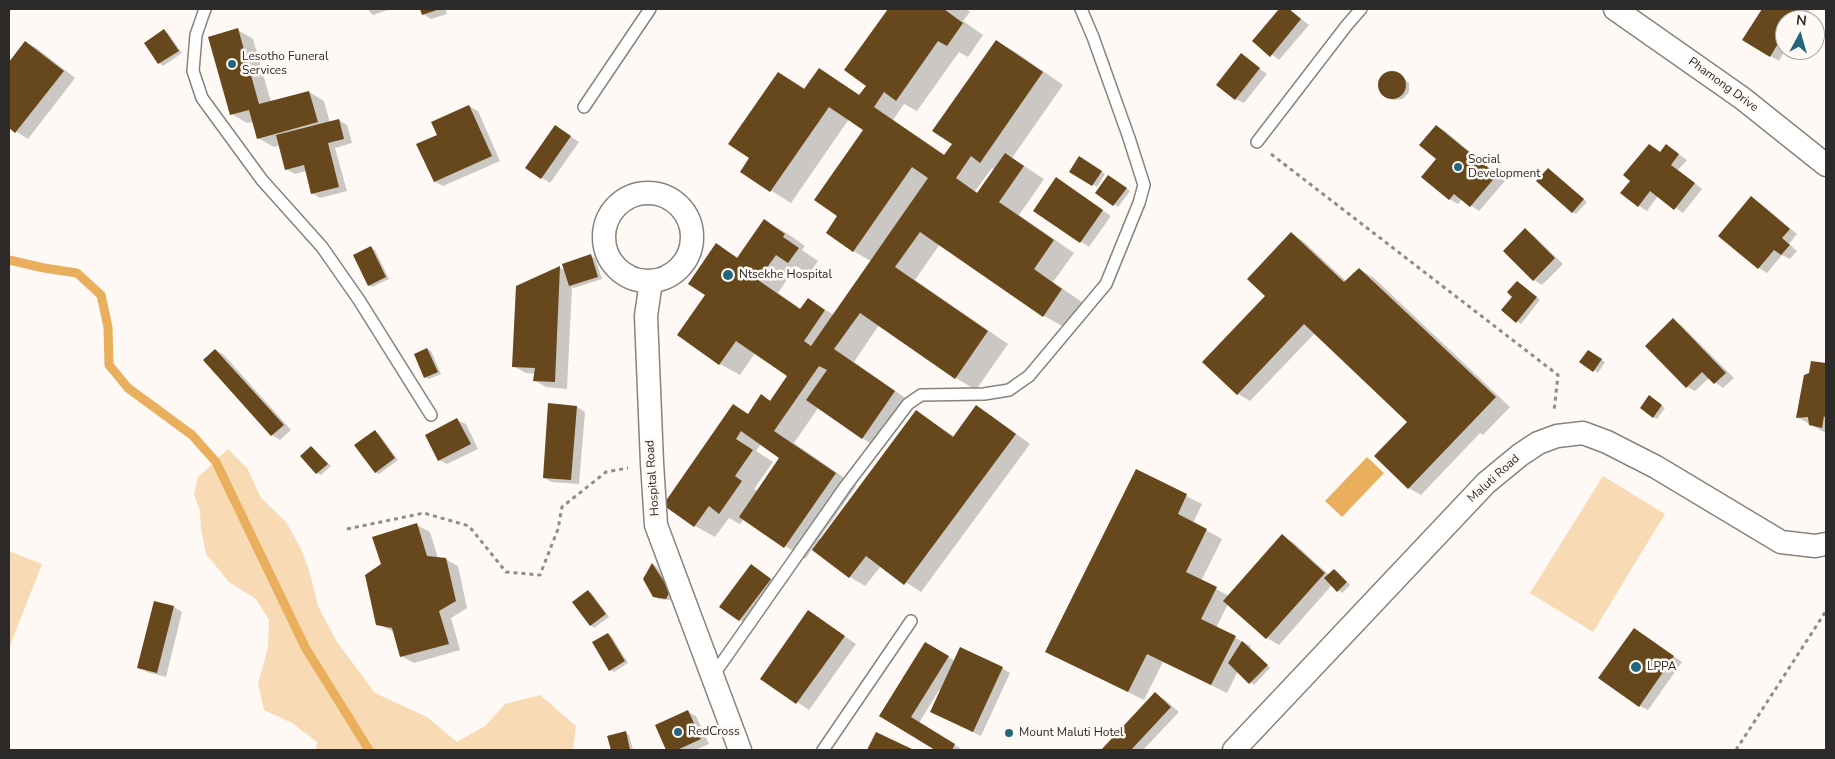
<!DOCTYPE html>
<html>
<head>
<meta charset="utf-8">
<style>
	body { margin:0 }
	#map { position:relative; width:1835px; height:759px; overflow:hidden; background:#fef9f4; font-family:"Nunito Sans",sans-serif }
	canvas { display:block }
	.frame { position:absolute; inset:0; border:10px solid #2d2b29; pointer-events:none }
	.north { position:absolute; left:1775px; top:10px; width:50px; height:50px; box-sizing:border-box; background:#fef9f4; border:1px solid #aaa7a3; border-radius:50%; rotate:6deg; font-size:14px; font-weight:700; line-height:20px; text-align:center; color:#2d2b29 }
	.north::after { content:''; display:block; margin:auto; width:18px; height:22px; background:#26667b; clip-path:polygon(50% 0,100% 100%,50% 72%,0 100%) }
</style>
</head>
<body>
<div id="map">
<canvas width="1835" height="759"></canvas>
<div class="frame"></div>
<div class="north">N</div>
</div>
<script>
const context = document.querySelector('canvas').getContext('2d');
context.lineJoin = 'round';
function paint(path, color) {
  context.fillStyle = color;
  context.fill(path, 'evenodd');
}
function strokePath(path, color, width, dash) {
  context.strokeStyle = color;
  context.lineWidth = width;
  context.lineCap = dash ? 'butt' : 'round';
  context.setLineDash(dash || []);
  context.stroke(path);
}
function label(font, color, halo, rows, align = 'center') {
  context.font = font + ' "Nunito Sans",sans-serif';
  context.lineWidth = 5;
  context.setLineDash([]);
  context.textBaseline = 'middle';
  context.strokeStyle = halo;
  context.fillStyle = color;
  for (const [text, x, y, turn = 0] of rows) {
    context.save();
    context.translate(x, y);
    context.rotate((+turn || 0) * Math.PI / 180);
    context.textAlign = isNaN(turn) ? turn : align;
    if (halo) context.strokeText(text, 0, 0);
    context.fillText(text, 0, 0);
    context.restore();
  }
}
paint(new Path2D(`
	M228 449 247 468 261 498 286 522 301 549 309 570 318 606 337 642 375 693 427 717 457 742 485 726 505 704 540 695 576 726 573 750H316L317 742 292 723 264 710 258 683 268 648 269 620 256 599 229 582 206 554 201 529 200 511 194 494 198 477Z
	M1603 476 1665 514 1593 632 1530 593Z
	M9 551 42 564 9 648Z`), '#f8dbb5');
paint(new Path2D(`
	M1367 457 1384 473 1342 517 1325 501Z`), '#e9af5d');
paint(new Path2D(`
	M368 9H391L373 15 370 12Z
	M421 9H445L447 14 431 19 423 14Z
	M889 9H966L970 12 963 21 983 35 968 57 959 52 917 111 904 104 893 120 946 156 954 144 996 41 1017 53 1063 85 1012 158 1044 179 1019 215 1074 253 1053 282 1082 302 1064 327 1044 316 940 244 915 280 1008 344 976 390 956 378 879 325 854 362 914 404 882 450 862 438 818 408 794 443 856 486 819 539 821 541 916 411 955 437 977 407 992 416 1030 444 921 592 881 566 865 586 850 577 812 549 805 559 744 519 740 524 729 518 715 537 695 526 733 405 749 415 762 396 771 401 789 376 755 353 740 375 720 364 707 295 716 245 739 258 764 221 785 232 805 246 802 250 818 261 809 274 796 266 778 293 801 309 808 300 834 315 871 261 853 251 839 216 864 130 849 119 791 203 741 172 751 158 779 73 806 89 819 69 860 95 867 85 846 70ZM992 168 995 169 978 193 975 191ZM761 444 781 457 758 491 754 489 773 462 756 451Z
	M1281 9H1289L1309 25 1279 60 1254 41Z
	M1763 9H1810L1804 20H1785V50L1779 61 1744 40Z
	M238 30 253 39 271 102 309 92 324 101 330 123 339 120 347 125 352 143 335 148 347 191 320 198 312 193 306 171 295 174 286 169 280 145 274 147 258 138 253 122 247 123 232 114Z
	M165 31 168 33 182 53 163 66 159 63 146 43Z
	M25 42 38 49 75 78 28 139 9 127V64Z
	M1241 55 1267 74 1244 103 1236 99Z
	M1396 73 1409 83V92L1403 99 1393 100 1381 91 1380 81 1387 74Z
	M469 106 478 111 500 161 443 186 435 182Z
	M555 126 579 142 550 183 542 178Z
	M1437 126 1445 131 1505 181 1479 211 1462 199 1458 204 1449 199 1437 159Z
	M1649 145 1661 153 1667 146 1687 160 1678 170 1702 189 1683 213 1658 196 1647 211 1639 206 1632 181Z
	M1080 157 1105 174 1097 187 1071 172Z
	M1552 172 1587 202 1576 214 1572 212Z
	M1112 178 1130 191 1118 207 1097 193Z
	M1064 184 1111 216 1089 247 1035 210Z
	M1751 198 1760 203 1797 234 1789 244 1797 251 1790 259 1782 255 1767 273 1759 268 1720 236Z
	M1525 230 1533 235 1563 264 1542 285 1534 280Z
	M1291 234 1303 241 1347 282 1359 269 1374 278 1510 407 1483 435 1480 433 1421 495 1409 488V422L1315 333 1250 401 1238 394 1267 296Z
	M371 248 375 250 389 279 372 287 369 285Z
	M591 256 595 258 602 279 574 288 572 287 567 389 546 387 534 380 535 374 526 373 513 366 517 287 560 268 565 270Z
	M1521 284 1540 300 1521 324 1503 310Z
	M1673 320 1681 325 1734 378 1723 388 1709 378 1695 391 1687 387Z
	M427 349 431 351 441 374 429 379 425 377Z
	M216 350 224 355 291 430 280 440 272 435 204 361Z
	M1588 351 1605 362 1598 373 1594 370Z
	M1812 362 1826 364V433L1797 417 1810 374Z
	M1653 399 1665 408 1657 419 1653 417Z
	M577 407 585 412 579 484 552 482 544 478Z
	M457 420 466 424 478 449 447 464 439 460Z
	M375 432 379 434 398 460 379 474 375 472Z
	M312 447 331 466 321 475 317 473Z
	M1136 471 1202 504 1193 523 1222 539 1201 581 1229 596 1282 536 1294 543 1329 575 1335 570 1338 572 1350 585 1342 593 1332 585 1279 645 1267 638 1228 604 1216 628 1251 646 1250 648 1270 668 1254 685 1238 671 1227 693 1163 662 1144 700 1047 652Z
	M417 525 430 532 438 558 445 559 458 566 467 608 451 618 460 650 414 663 401 656 394 632 378 624 382 565Z
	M652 564 656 566 674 594 670 600 658 599 654 596Z
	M759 570 778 584 748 625 740 620Z
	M588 591 592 594 609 617 594 628 591 625Z
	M155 603 174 607 182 612 166 677 147 672 139 667Z
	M809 612 856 644 809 710 762 678Z
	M608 634 612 637 628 663 614 672 610 670Z
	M1642 634 1682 662 1648 710 1640 706Z
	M925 643 955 661 1002 668 1010 673 981 736 931 712 941 691 939 690 919 723 963 750H937L880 715Z
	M1155 694 1164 699 1179 712 1143 750H1103Z
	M688 712 696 716 709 744 695 750H668L656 725Z
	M625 733 629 735 633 750H612L608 736Z`), '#0003');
strokePath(new Path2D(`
	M9 260 44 268 77 273 101 295 108 327 109 365 128 388 192 435 216 462 305 647 369 750`), '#e9af5d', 9);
paint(new Path2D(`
	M420 9H440L422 15Z
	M888 9H944L963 23 947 46 938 41 896 101 884 92 874 107 944 155 952 144 932 131 996 40 1043 72 980 163 971 156 956 178 977 193 1005 153 1024 166 999 202 1054 240 1034 269 1062 289 1043 317 920 232 895 267 988 331 955 379 860 313 834 349 895 391 862 439 806 400 827 370 819 366 774 431 836 473 784 548 739 517 779 458 741 431 736 439 753 450 735 476 742 481 719 514 709 506 694 527 663 505 733 404 748 414 761 394 770 401 787 376 736 341 719 365 677 335 705 295 688 284 716 243 737 258 764 219 785 234 783 237 799 248 788 263 776 255 758 280 800 309 808 298 825 310 804 341 811 346 928 178 912 167 853 252 826 233 837 216 814 200 863 130 829 107 770 192 740 172 749 158 728 144 778 72 804 89 819 68 859 95 866 86 844 70Z
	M1279 9H1289L1301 19 1270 57 1252 41Z
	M1762 9H1799L1793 20H1785V32L1770 57 1742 40Z
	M238 28 259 104 309 91 318 122 257 139 249 110 230 115 208 37Z
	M164 29 179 51 158 64 144 43Z
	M25 41 64 71 15 133 9 128V62Z
	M1241 53 1260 68 1235 100 1216 85Z
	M1378 85a14 14 0 1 1 28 0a14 14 0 1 1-28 0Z
	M469 105 492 156 434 182 416 144 437 135 431 122Z
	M339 119 344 139 328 143 339 187 311 194 304 165 285 170 276 135Z
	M555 125 571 136 541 179 525 168Z
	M1436 125 1497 175 1470 207 1454 194 1449 200 1421 177 1436 159 1419 145Z
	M1649 144 1660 152 1666 144 1679 154 1671 165 1695 183 1674 210 1650 191 1638 207 1620 193 1630 181 1623 175Z
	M1079 156 1102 171 1092 186 1069 172Z
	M1548 168 1584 199 1572 213 1536 181Z
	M1108 175 1127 188 1113 206 1095 193Z
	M1056 177 1103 210 1080 243 1033 211Z
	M1751 196 1790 229 1782 238 1790 245 1781 255 1774 250 1758 269 1718 236Z
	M1525 228 1555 258 1533 281 1503 251Z
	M1291 232 1344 282 1359 268 1496 397 1408 489 1374 456 1407 422 1304 324 1237 395 1202 362 1265 296 1247 279Z
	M371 246 386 277 368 286 353 255Z
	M591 254 598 277 569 286 562 264Z
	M560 266 555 382 533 381 535 368 512 367 516 286Z
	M1517 281 1537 297 1516 323 1501 310 1512 297 1507 292Z
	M1673 318 1726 373 1714 384 1702 372 1686 388 1645 346Z
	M427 348 438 372 424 378 414 354Z
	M215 349 284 425 271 436 203 360Z
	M1588 350 1602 359 1593 372 1579 362Z
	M1811 361 1826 363V419L1824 416 1822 428 1809 425 1808 417 1796 418 1804 375 1809 373Z
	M1649 395 1662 405 1653 418 1640 408Z
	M548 403 577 406 571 480 543 478Z
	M976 405 1016 434 904 585 866 556 849 578 812 550 916 410 953 437Z
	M457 418 471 444 438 461 425 435Z
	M375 430 395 458 375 473 354 445Z
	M311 446 328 464 316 474 300 456Z
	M1136 469 1187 494 1178 514 1207 529 1186 572 1217 587 1201 619 1236 636 1211 685 1147 654 1128 692 1045 652Z
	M417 523 427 556 446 558 456 601 439 611 449 644 400 657 392 628 376 625 365 575 381 564 372 537Z
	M1282 534 1325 573 1266 639 1223 601Z
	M652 563 670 591 666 599 653 597 643 579Z
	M751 564 771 579 739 621 719 607Z
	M1334 569 1347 582 1337 592 1324 578Z
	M588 590 606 614 590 626 572 602Z
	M154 601 174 606 157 673 137 668Z
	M808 610 845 636 796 704 760 679Z
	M1634 628 1674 656 1639 707 1598 678Z
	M608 633 625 661 609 671 592 642Z
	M1242 641 1268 665 1249 684 1228 663Z
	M925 642 949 656 911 717 955 744 952 750H935L879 716Z
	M960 647 1003 667 973 732 930 712Z
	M1155 692 1171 707 1131 750H1101Z
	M688 710 701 739 677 750H666L655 725Z
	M626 731 630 750H611L607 736Z
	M876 732 914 750H867Z`), '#66481c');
const service = new Path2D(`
	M205 9 196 35 193 71 202 98 262 180 322 247 359 300 431 415
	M584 107 650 9
	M1257 142 1347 25 1361 9
	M712 677 845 487 908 404 921 395 984 394 1009 390 1029 376 1106 284 1139 203 1144 185 1129 138 1093 37 1081 9
	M823 750 911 621`);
const minor = new Path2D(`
	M1615 9 1742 98 1826 165
	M604 237a44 44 0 1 1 88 0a44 44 0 1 1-88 0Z
	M651 281 646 316 652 463 656 525 740 750
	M1234 750 1486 483 1520 455 1538 443 1557 436 1583 433 1607 442 1656 467 1781 542 1815 546 1826 544`);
strokePath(service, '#87837d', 14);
strokePath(minor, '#87837d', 25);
strokePath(new Path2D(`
	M1271 154 1558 375 1554 411
	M347 529 424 513 469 526 506 572 540 575 558 529 562 507 606 472 628 468
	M1736 750 1826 611`), '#8f8c89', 3, [4, 4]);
strokePath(service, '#fff', 11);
strokePath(minor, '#fff', 22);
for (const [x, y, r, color] of [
	[232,64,5,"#26667b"],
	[1458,167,5,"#26667b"],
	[728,275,6,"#26667b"],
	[1636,667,6,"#26667b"],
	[678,732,5,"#26667b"],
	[1009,733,5,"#26667b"]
]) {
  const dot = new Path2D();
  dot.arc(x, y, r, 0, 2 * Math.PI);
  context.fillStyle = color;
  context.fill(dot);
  strokePath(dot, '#fef9f4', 2);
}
label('12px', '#2d2b29', '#fef9f4', [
	["Lesotho Funeral",242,57],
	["Services",242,71],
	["Social",1468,160],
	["Development",1468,174],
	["Ntsekhe Hospital",739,275],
	["LPPA",1647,667],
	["RedCross",688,732],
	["Mount Maluti Hotel",1019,733]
], 'left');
label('12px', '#2d2b29', '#fef9f4', [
	["Phamong Drive",1723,85,36],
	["Hospital Road",653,478,-94],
	["Maluti Road",1494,479,-42]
]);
</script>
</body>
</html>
